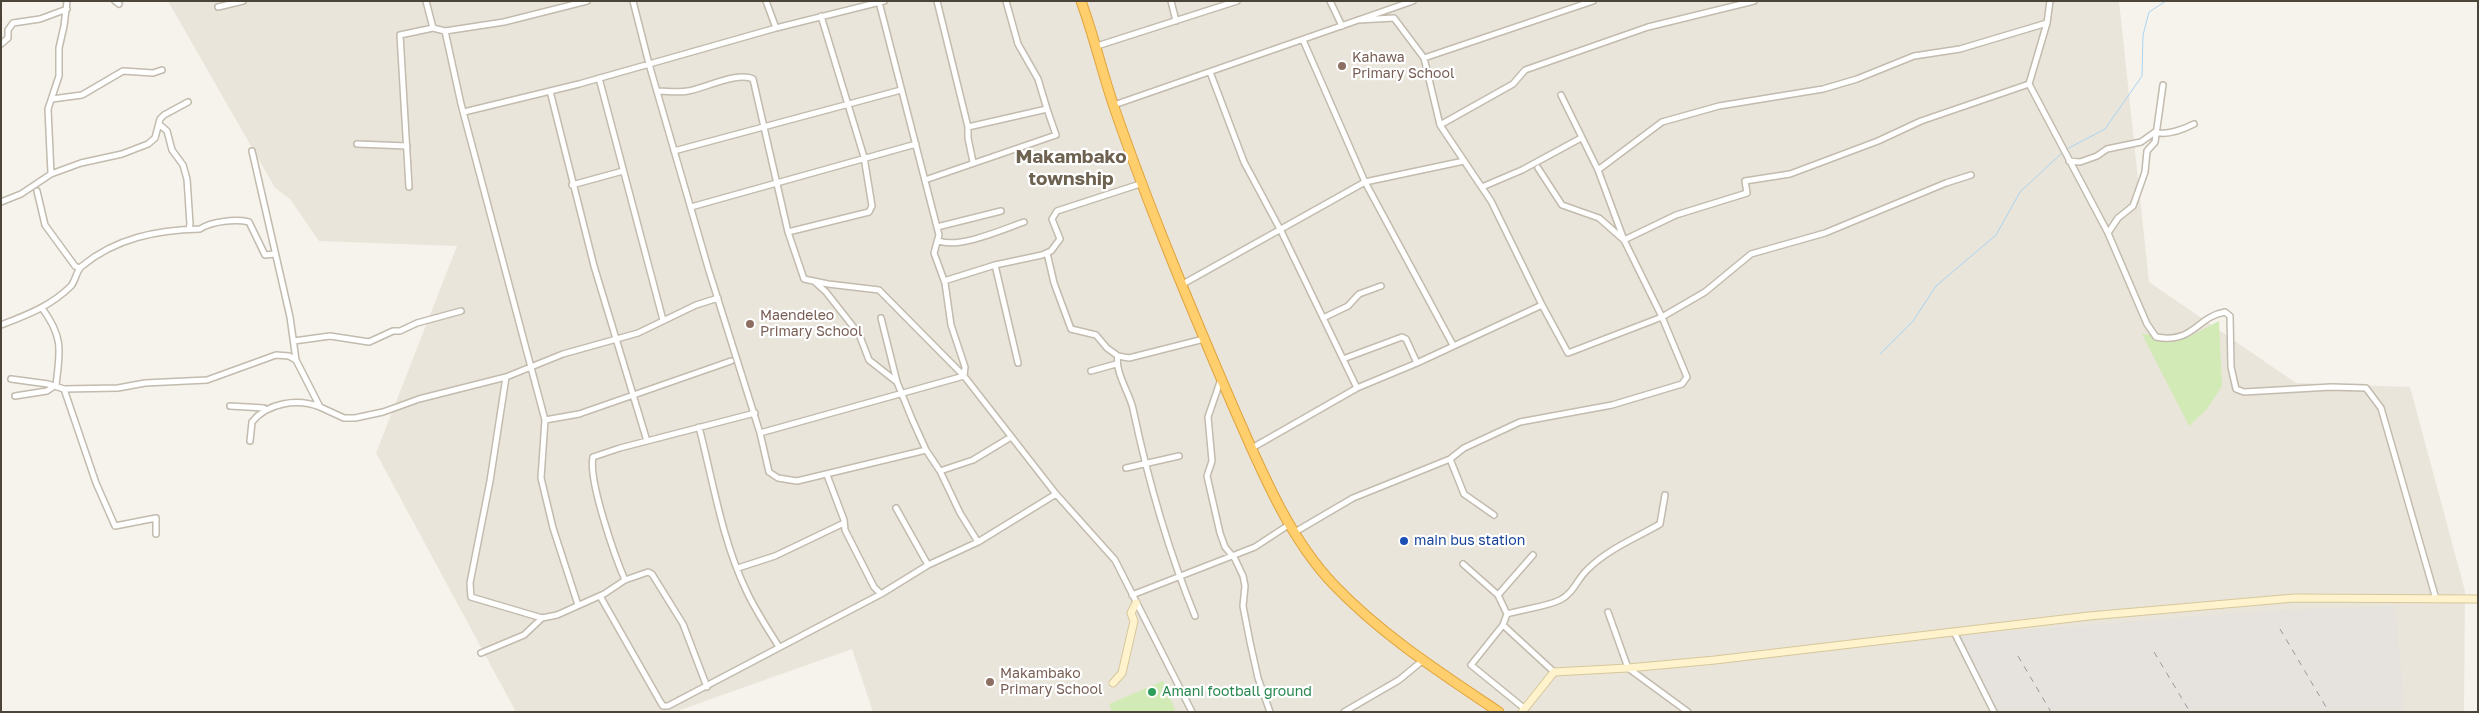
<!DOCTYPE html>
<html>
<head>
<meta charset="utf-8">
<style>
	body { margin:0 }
	#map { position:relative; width:2479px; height:713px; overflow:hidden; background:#f6f3ec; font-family:"Golos Text",sans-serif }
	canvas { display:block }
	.frame { position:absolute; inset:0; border:2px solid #4b4439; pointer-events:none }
</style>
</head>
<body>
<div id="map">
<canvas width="2479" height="713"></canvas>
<div class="frame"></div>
</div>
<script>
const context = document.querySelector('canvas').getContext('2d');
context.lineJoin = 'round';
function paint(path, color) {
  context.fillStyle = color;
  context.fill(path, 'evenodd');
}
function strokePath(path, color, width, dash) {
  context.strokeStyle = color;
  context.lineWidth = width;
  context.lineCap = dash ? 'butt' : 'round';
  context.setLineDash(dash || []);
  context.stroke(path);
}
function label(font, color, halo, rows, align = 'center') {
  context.font = font + ' "Golos Text",sans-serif';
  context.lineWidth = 4.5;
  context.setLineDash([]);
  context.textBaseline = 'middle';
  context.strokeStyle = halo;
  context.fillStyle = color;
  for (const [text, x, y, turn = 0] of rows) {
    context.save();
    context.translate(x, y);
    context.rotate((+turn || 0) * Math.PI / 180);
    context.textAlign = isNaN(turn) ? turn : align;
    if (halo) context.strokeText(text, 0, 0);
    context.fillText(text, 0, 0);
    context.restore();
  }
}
paint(new Path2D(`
	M168 1H2119L2149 282 2296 383 2410 387 2465 591 2464 712H873L852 649 680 710V712H516L376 453 457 246 319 241 290 199 275 188Z`), '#eae5da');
paint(new Path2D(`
	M2395 606 2405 712H1997L1958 635 2280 610Z`), '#e6e2dd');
paint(new Path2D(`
	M2219 321 2222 386 2207 409 2189 426 2142 334 2187 338Z
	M1163 681 1176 712H1112L1109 704Z`), '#d2eab5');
strokePath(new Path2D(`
	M2067 149 2105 129 2142 76 2143 35 2149 12 2166 1
	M1880 354 1913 321 1936 286 1996 235 2020 192 2062 153`), '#a9d4f2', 1);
const street = new Path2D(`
	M115 1 119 4
	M426 1 433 28
	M633 1 649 64 709 271 760 433 964 376
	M766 1 776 28
	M937 1 968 127 1047 109 1038 79 1018 44 1006 1
	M1171 1 1176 21
	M1330 1 1342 26
	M2050 1 2047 23 2029 84 2108 233 2147 324 2156 337C2194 344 2196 317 2225 312L2230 316 2231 367 2236 389 2244 392 2331 387 2366 388 2381 408 2436 599
	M879 2 939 235 934 253 945 283 951 325 965 367 964 376
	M218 7 243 1
	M1358 20 1394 18 1424 58 1440 125 1491 201 1542 305 1568 353 1662 317 1705 292 1751 254 1825 233 1946 183 1971 175
	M445 31 461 104 545 420 541 478 553 528 578 605
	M1303 40 1365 182 1453 345
	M1 44 8 38V30L13 23 40 19 67 9
	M1097 46 1237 1
	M1424 58 1593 1
	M1210 72 1244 162 1281 231 1357 388
	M599 78 663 320
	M550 91 594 266 647 441
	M657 91C667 91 679 93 688 91 705 88 739 71 753 79L788 232 804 279 828 284 879 290 964 376 1056 494 1115 560 1192 712
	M52 99 82 95 123 71 153 73 162 70
	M1114 105 1413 1
	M464 112 579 84 776 28 884 1
	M160 125 167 131 172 150 183 165 187 179 190 224 189 229
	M1440 125 1513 84 1525 70 1648 27 1754 1
	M968 127V138L973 162
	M357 144 407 146
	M252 151 290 317 296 360
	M674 151 901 90
	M2069 161 2080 162 2097 156 2107 149 2141 142 2155 132C2166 136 2184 129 2194 124
	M1538 168 1562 205 1599 218 1624 240 1676 215 1747 193 1745 181 1790 174 1878 141 1921 121 2029 84
	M1598 170 1662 122 1719 106 1823 89 1857 79 1914 56 1960 49 2047 23
	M51 174 81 163 122 154 148 144 155 138 160 119 164 115 188 102
	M925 180 1056 135 1047 109
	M572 185 623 171
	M409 187 400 35 433 28 445 31 504 22 587 1
	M1482 187 1522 170 1581 138
	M37 191 45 225 75 266 79 268
	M1 202 21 194 51 174 48 109 59 76V48L64 26 67 1
	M691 207 916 144
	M937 227 1001 211
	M788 232 869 212 872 206 864 157 821 16
	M2108 233 2118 218 2133 206 2145 172 2147 151 2155 142 2163 85
	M939 241C959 249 1004 229 1024 222
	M1047 253 1054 283 1071 329 1096 335 1107 348 1118 356 1129 358 1204 339
	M995 265 1018 363
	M944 281 995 265 1042 255 1051 251 1060 239 1052 219 1057 211 1143 183
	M815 282 826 292 859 334 869 360 897 382
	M1181 285 1365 182 1464 161
	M881 318 897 382 912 419 926 450 940 471 960 513 978 542
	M1323 318 1348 306 1359 294 1381 286
	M1 325C27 315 51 306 71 286 76 280 76 271 82 266 116 238 157 230 200 229 212 221 236 219 249 222L265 255 275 254
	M294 341 330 336 369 342 393 331H400L417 323 461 311
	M1118 356C1114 371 1130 394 1133 409 1148 480 1168 550 1195 616
	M1343 359 1402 337 1406 339 1417 363
	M1091 371 1116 364
	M506 377 490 481 470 583 471 597 542 618 557 615 604 594 625 580 648 572 652 574 683 624 707 687
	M11 379 48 384 64 389 118 388 145 383 207 380 276 355 289 356 296 360 320 407 344 418H355L383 412 419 399 506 377 563 354 638 333 696 305 718 298
	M1221 379 1208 417 1212 461 1207 476 1220 533 1225 547 1235 559 1243 576 1245 586 1243 606 1250 642 1258 678 1270 712
	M64 389 96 483 115 526 156 518V534
	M15 396 47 391 56 385C60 351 64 338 42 308
	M230 406 264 408
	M545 420 579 414 731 361
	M699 427C713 481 722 540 746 590 755 610 768 629 779 647
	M760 433 769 472 778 478 797 481 926 450
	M250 441 252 422C267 403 297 398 320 407
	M1252 448 1357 388 1417 363 1542 305
	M1450 459 1464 448 1520 422 1612 405 1682 384 1687 377 1662 317 1624 240 1598 170 1561 95
	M1126 468 1179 456
	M940 471 973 460 1011 437
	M827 475 844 520 845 530 874 587 881 594
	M896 508 928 565
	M1295 532 1353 498 1450 459 1464 494 1494 515
	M1463 564 1498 595 1507 614 1503 625 1471 665 1525 709
	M738 568 775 556 844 523
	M625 580C615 557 588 480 593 457L620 448 755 413
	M1132 595 1255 547 1290 524
	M1498 595 1533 555
	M600 596 661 703 663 706H668L881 594 928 565 978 542 1056 494
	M1608 612 1628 668 1688 712
	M1507 614C1524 609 1545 607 1560 600 1574 593 1577 579 1588 569 1608 549 1636 538 1660 524L1665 495
	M1503 625 1554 672
	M1954 632 1994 712
	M481 653 524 635 542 618
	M1344 712 1399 680 1422 661`);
const secondary = new Path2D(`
	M1113 683 1122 673 1134 621 1131 613 1136 603
	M1522 712 1554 672 1628 668 1715 660 2089 616 2294 598 2478 599`);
const highway = new Path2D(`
	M1081 1C1094 36 1102 72 1114 107 1149 208 1190 306 1232 404 1259 465 1287 536 1334 585 1383 636 1441 673 1499 712`);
strokePath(street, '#c2bbae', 8);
strokePath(secondary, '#d6c79b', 9);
strokePath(highway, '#e0a43c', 11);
strokePath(street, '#fff', 5);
strokePath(secondary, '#fff3cd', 7);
strokePath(highway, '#ffcf6e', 9);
strokePath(new Path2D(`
	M2280 629 2329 712
	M2154 652 2190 712
	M2018 656 2051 712`), '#9a9a9a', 1, [6, 6]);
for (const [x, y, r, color] of [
	[1342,66,5,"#8d6e63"],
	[750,324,5,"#8d6e63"],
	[1404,541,5,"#1a4fb4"],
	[990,682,5,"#8d6e63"],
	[1152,692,5,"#2e9e5b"]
]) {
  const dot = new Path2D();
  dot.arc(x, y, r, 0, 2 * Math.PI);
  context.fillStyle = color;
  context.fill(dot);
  strokePath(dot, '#fff', 2);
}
label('14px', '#785e54', '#fff', [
	["Kahawa",1352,58],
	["Primary School",1352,74],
	["Maendeleo",760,316],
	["Primary School",760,332],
	["Makambako",1000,674],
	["Primary School",1000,690]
], 'left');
label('14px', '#164399', '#fff', [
	["main bus station",1414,541]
], 'left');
label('14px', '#27864d', '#fff', [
	["Amani football ground",1162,692]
], 'left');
label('bold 19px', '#6e6250', '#fff', [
	["Makambako",1071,157],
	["township",1071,179]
]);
</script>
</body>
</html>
